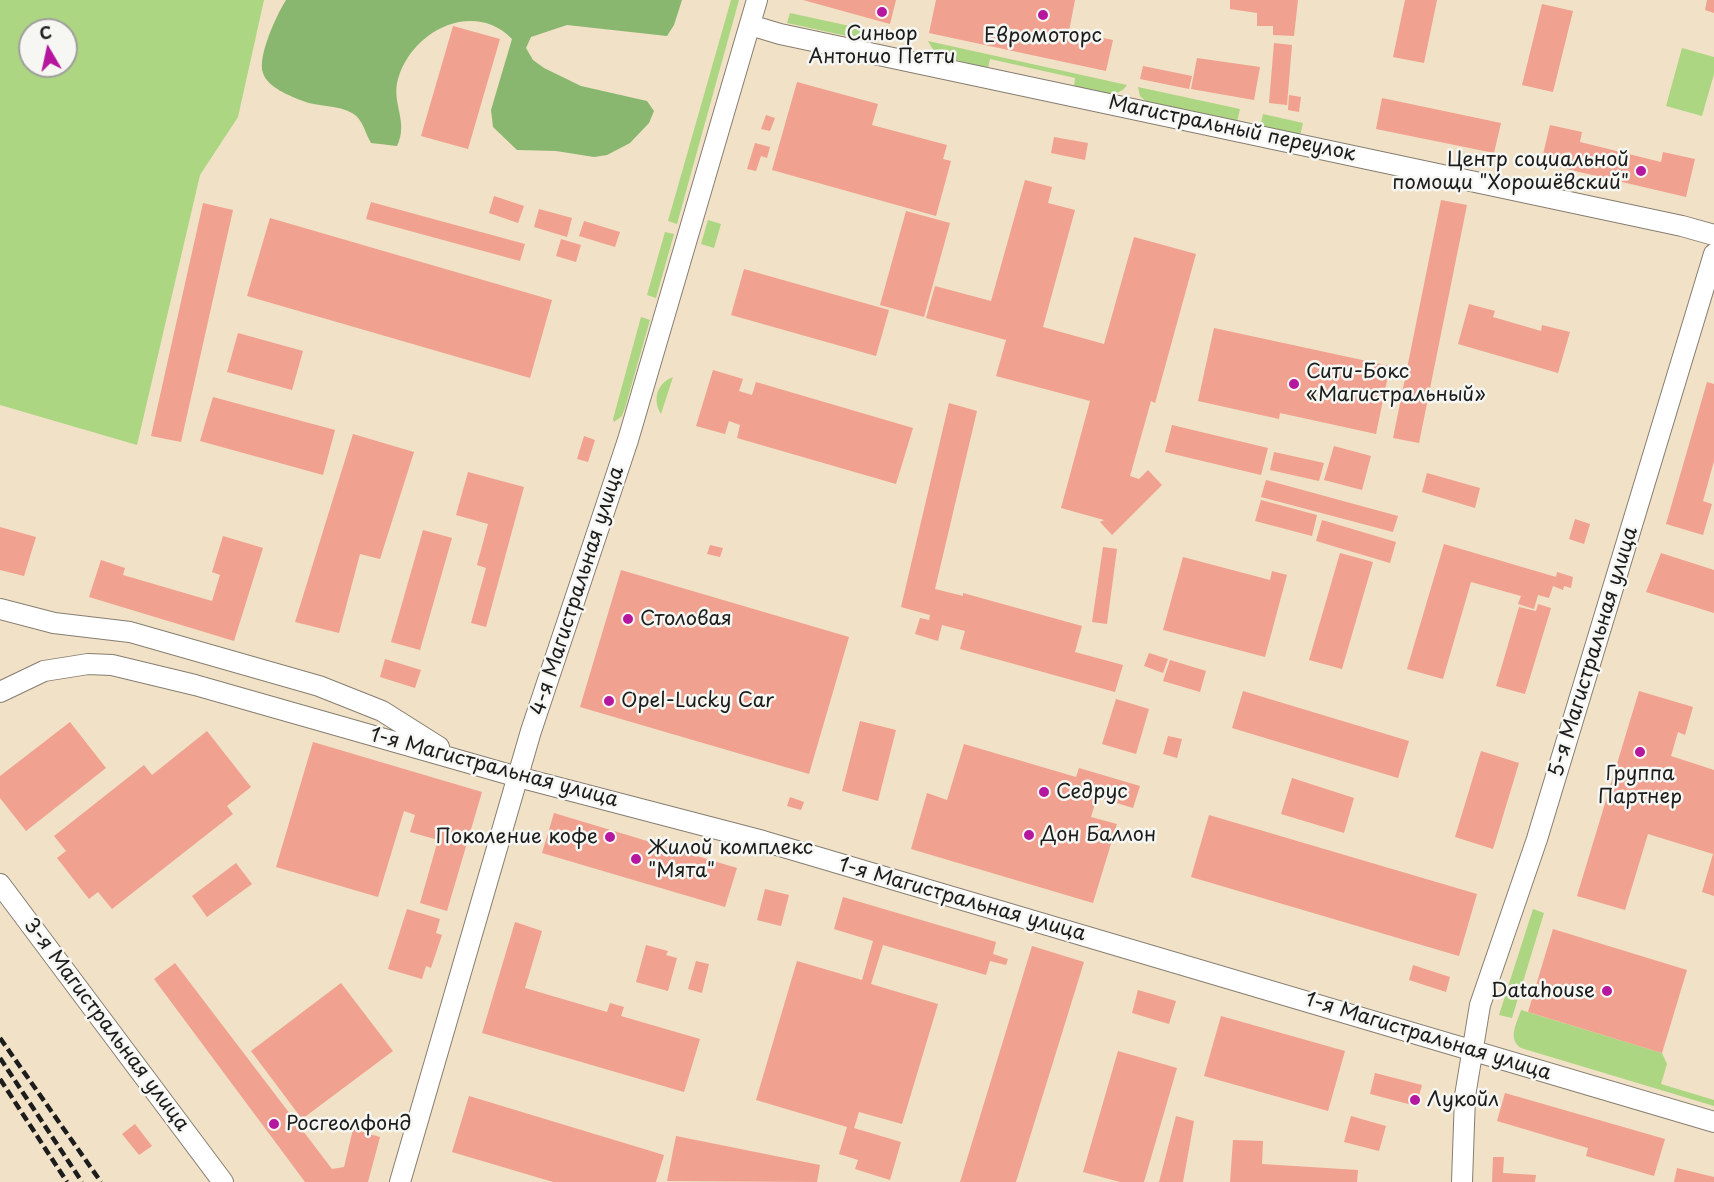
<!DOCTYPE html>
<html>
<head>
<meta charset="utf-8">
<style>
	body { margin:0 }
	#map { position:relative; width:1714px; height:1182px; overflow:hidden; background:#f1e1c6; font-family:"Playpen Sans",sans-serif }
	canvas { display:block }
	.north { position:absolute; left:18px; top:18px; width:60px; height:60px; box-sizing:border-box; background:#f6f6f2; border:2px solid #9f9f9c; border-radius:50%; rotate:351deg; font-size:16px; font-weight:700; line-height:24px; text-align:center; color:#1c1c1c }
	.north::after { content:''; display:block; margin:auto; width:21px; height:27px; background:#b5179e; clip-path:polygon(50% 0,100% 100%,50% 72%,0 100%) }
</style>
</head>
<body>
<div id="map">
<canvas width="1714" height="1182"></canvas>
<div class="north">С</div>
</div>
<script>
const context = document.querySelector('canvas').getContext('2d');
context.lineJoin = 'round';
function paint(path, color) {
  context.fillStyle = color;
  context.fill(path, 'evenodd');
}
function strokePath(path, color, width, dash) {
  context.strokeStyle = color;
  context.lineWidth = width;
  context.lineCap = dash ? 'butt' : 'round';
  context.setLineDash(dash || []);
  context.stroke(path);
}
function label(font, color, halo, rows, align = 'center') {
  context.font = font + ' "Playpen Sans",sans-serif';
  context.lineWidth = 5;
  context.setLineDash([]);
  context.textBaseline = 'middle';
  context.strokeStyle = halo;
  context.fillStyle = color;
  for (const [text, x, y, turn = 0] of rows) {
    context.save();
    context.translate(x, y);
    context.rotate((+turn || 0) * Math.PI / 180);
    context.textAlign = isNaN(turn) ? turn : align;
    if (halo) context.strokeText(text, 0, 0);
    context.fillText(text, 0, 0);
    context.restore();
  }
}
paint(new Path2D(`
	M0 0H264L238 117 200 175 137 445 0 405ZM30 30H66V66H30Z
	M731 0H739L677 224 668 221Z
	M790 13 868 30 865 40 787 23Z
	M928 41 1127 85C1116 102 1091 90 1074 86L1075 78 990 59 988 68 936 55Z
	M1682 48 1714 57V74L1702 116 1666 106Z
	M1138 87 1240 109 1237 122 1148 103 1140 96Z
	M1263 114 1303 123 1300 136 1260 127Z
	M708 220 721 224 714 248 701 244Z
	M665 232 674 234 656 298 647 295Z
	M641 317 650 320 625 408 622 416 614 422 613 419Z
	M673 377 661 414C652 400 657 383 673 377Z
	M1533 909 1544 913 1512 1018 1499 1015Z
	M1521 1010 1662 1053 1667 1064 1661 1084 1714 1100V1106L1521 1048C1507 1039 1517 1023 1521 1010Z`), '#acd681');
paint(new Path2D(`
	M286 0H682L674 25 667 36 567 25 531 37 526 48 533 60 544 68 581 86 647 101 654 111 649 123 630 143 607 155 594 157 556 151 517 150 493 127 491 110 512 39C474 0 412 30 398 79 391 104 409 121 397 146L371 143C365 133 363 119 352 113 339 105 318 107 303 101 290 96 267 87 263 73 257 57 277 14 286 0Z`), '#89b76f');
paint(new Path2D(`
	M803 0H896L890 24Z
	M936 0H1075L1069 31 1113 40 1106 71 929 33Z
	M1230 0H1298L1294 36 1273 35V26H1257V13L1230 9Z
	M1405 0H1437L1424 63 1393 57Z
	M1707 0H1714V13L1705 10Z
	M1542 4 1573 11 1553 92 1522 85Z
	M453 26 500 39 468 149 421 136Z
	M1274 43 1292 45 1287 105 1269 103Z
	M1197 58 1260 67 1254 100 1191 89Z
	M1143 66 1192 76 1189 89 1140 79Z
	M797 82 878 104 872 125 947 145 943 159 951 161 936 216 772 170Z
	M1289 95 1301 97 1299 112 1288 110Z
	M1382 98 1501 123 1494 153 1376 129Z
	M766 115 775 118 770 131 761 129Z
	M1550 125 1582 132 1580 142 1661 162 1663 152 1695 159 1686 197 1541 163Z
	M1054 137 1088 143 1085 160 1051 153Z
	M755 143 770 147 767 158 761 156 756 171 747 169Z
	M1025 180 1052 187 1048 203 1075 210 1043 327 1104 344 1134 237 1196 254 1155 403 1151 401 1130 476 1139 479 1148 470 1162 485 1112 535 1100 522 1104 520 1061 508 1090 401 996 376 1006 340 926 318 935 286 991 301Z
	M494 196 524 206 518 223 489 213Z
	M1441 200 1467 205 1419 443 1393 438Z
	M371 202 525 244 520 261 366 219Z
	M203 203 233 210 181 442 151 436Z
	M539 209 572 218 567 237 534 227Z
	M906 211 950 223 924 317 880 305Z
	M270 218 552 300 530 378 247 296Z
	M584 221 620 232 615 247 579 236Z
	M561 239 581 245 576 262 556 256Z
	M744 269 889 310 876 356 731 315Z
	M1469 304 1495 311 1493 317 1541 331 1542 325 1570 332 1558 373 1458 344Z
	M1214 328 1390 366 1376 434 1280 413 1279 419 1198 401Z
	M238 333 303 351 292 390 227 372Z
	M713 370 743 379 739 391 752 395 756 382 913 428 896 484 737 438 740 425 729 421 725 434 696 426Z
	M1707 382 1714 384V461L1703 501 1712 504 1703 535 1666 524Z
	M213 397 335 430 323 475 200 441Z
	M949 403 977 411 935 589 963 596V593L1082 626 1075 652 1123 665 1115 692 960 649 965 631 942 625 938 641 915 634 920 618 929 620 930 615 901 607Z
	M1172 425 1268 448 1261 475 1165 452Z
	M353 434 414 452 380 559 360 554 339 633 295 622Z
	M584 436 595 440 588 462 577 459Z
	M1334 446 1371 456 1362 490 1324 480Z
	M1274 452 1324 463 1319 481 1270 470Z
	M468 472 524 487 486 627 471 623 486 568 477 565 488 524 456 515Z
	M1427 473 1480 488 1475 508 1422 492Z
	M1266 480 1398 516 1393 532 1261 497Z
	M1261 500 1317 515 1312 536 1255 521Z
	M1575 519 1590 524 1584 544 1569 539Z
	M1322 520 1396 542 1390 563 1316 541Z
	M0 527 36 537 24 576 0 570Z
	M423 530 452 538 420 650 391 642Z
	M223 536 263 548 234 641 89 597 101 560 125 568 123 575 212 601 220 575 212 572Z
	M1444 544 1556 577 1557 572 1573 577 1571 588 1564 586 1563 590 1553 586 1549 598 1538 595 1534 609 1518 604 1521 596 1471 582 1443 679 1407 669Z
	M710 545 723 548 720 557 707 554Z
	M1103 547 1117 549 1107 624 1092 622Z
	M1340 553 1373 562 1342 669 1309 660Z
	M1661 553 1714 570V613L1646 592Z
	M1183 557 1270 580 1272 571 1287 575 1265 657 1163 630Z
	M621 570 849 637 809 774 580 707Z
	M1538 604 1551 608 1525 694 1496 686 1519 607 1536 611Z
	M1149 653 1168 659 1163 673 1144 666Z
	M385 659 421 670 415 688 380 677Z
	M1170 660 1206 671 1200 692 1163 681Z
	M1243 691 1409 741 1398 778 1232 728Z
	M1639 691 1693 707 1685 735 1678 732 1671 756 1714 770V896L1702 892 1713 854 1648 834 1625 910 1577 896Z
	M1116 699 1149 709 1136 754 1102 744Z
	M860 721 896 730 878 801 842 791Z
	M70 722 106 768 26 831 0 798V776Z
	M207 731 251 787 227 806 233 814 112 909 98 892 89 899 57 858 66 851 54 836 144 765 152 775Z
	M1168 736 1182 739 1177 758 1163 754Z
	M313 742 482 792 447 911 420 903 438 840 410 832 415 815 404 811 378 897 276 867Z
	M964 744 1076 777 1079 768 1140 786 1133 808 1097 797 1091 817 1117 824 1093 903 911 849 927 793 947 800Z
	M1481 751 1519 763 1493 849 1455 837Z
	M1292 778 1354 798 1344 833 1281 814Z
	M790 797 804 802 801 810 787 806Z
	M554 813 737 868 725 907 542 853Z
	M1209 815 1477 894 1459 956 1191 877Z
	M236 863 252 884 207 917 192 896Z
	M765 889 789 895 781 926 757 920Z
	M843 897 996 942 993 954 1008 959 1006 965 990 961 986 975 883 945 871 984 938 1004 902 1124 859 1112 854 1128 901 1142 890 1180 855 1169 858 1160 839 1154 847 1127 756 1100 797 961 862 980 873 941 834 929Z
	M407 909 440 919 436 933 442 935 431 968 426 966 422 979 388 969Z
	M515 922 542 931 525 988 607 1012 610 1003 624 1007 621 1016 700 1039 684 1092 482 1033Z
	M1553 929 1687 970 1662 1053 1528 1012Z
	M646 945 668 951 666 955 677 958 668 991 636 982Z
	M1032 946 1084 962 1016 1182H960Z
	M696 961 709 964 702 993 688 989Z
	M175 963 332 1169 344 1167 353 1129 380 1137 368 1182H305L154 979Z
	M1413 965 1450 977 1446 992 1409 980Z
	M341 983 393 1051 302 1119 251 1051Z
	M1138 990 1176 1001 1169 1024 1132 1013Z
	M1221 1016 1345 1051 1328 1111 1204 1076Z
	M1118 1051 1177 1068 1144 1182H1120L1083 1172Z
	M1375 1073 1422 1085 1416 1106 1370 1094Z
	M1505 1093 1665 1139 1654 1176 1586 1156 1588 1148 1497 1121Z
	M469 1096 664 1155 656 1182H553L452 1152Z
	M1176 1116 1194 1121 1183 1182H1159Z
	M1351 1116 1386 1126 1379 1151 1344 1142Z
	M135 1124 152 1146 139 1155 122 1134Z
	M676 1136 820 1165 817 1182 667 1181Z
	M1233 1140 1263 1141 1262 1164 1358 1170 1357 1182H1230Z
	M1493 1157H1504L1503 1173 1536 1175 1535 1182H1492Z
	M1677 1168 1714 1177V1182H1674Z`), '#f0a18f');
const minor = new Path2D(`
	M750 25 780 34 1682 226 1714 235
	M0 609 54 623 130 632 319 686 382 711 439 747
	M0 692 44 671 88 664 112 665 195 685 518 777 763 841 1714 1122
	M0 884 223 1182
	M400 1182 531 731 628 440 757 0
	M1462 1182 1465 1096 1480 1005 1537 839 1714 254`);
strokePath(minor, '#867e71', 22);
strokePath(minor, '#fff', 20);
strokePath(new Path2D(`
	M0 1038 101 1182
	M0 1058 82 1182
	M0 1079 67 1182`), '#1c1c1c', 4.5, [9, 4.5]);
for (const [x, y, r, color] of [
	[882,12,6,"#b5179e"],
	[1043,15,6,"#b5179e"],
	[1641,171,6,"#b5179e"],
	[1294,384,6,"#b5179e"],
	[628,619,6,"#b5179e"],
	[609,701,6,"#b5179e"],
	[1640,752,6,"#b5179e"],
	[1044,792,6,"#b5179e"],
	[1029,835,6,"#b5179e"],
	[610,837,6,"#b5179e"],
	[636,859,6,"#b5179e"],
	[1607,991,6,"#b5179e"],
	[1415,1100,6,"#b5179e"],
	[274,1124,6,"#b5179e"]
]) {
  const dot = new Path2D();
  dot.arc(x, y, r, 0, 2 * Math.PI);
  context.fillStyle = color;
  context.fill(dot);
  strokePath(dot, '#f6f6f2', 2);
}
label('20px', '#1c1c1c', '#f6f6f2', [
	["Синьор",882,34,"center"],
	["Антонио Петти",882,57,"center"],
	["Евромоторс",1043,36,"center"],
	["Центр социальной",1629,160,"right"],
	["помощи \"Хорошёвский\"",1629,183,"right"],
	["Сити-Бокс",1306,372],
	["«Магистральный»",1306,395],
	["Столовая",640,619],
	["Opel-Lucky Car",621,701],
	["Группа",1640,774,"center"],
	["Партнер",1640,797,"center"],
	["Седрус",1056,792],
	["Дон Баллон",1041,835],
	["Поколение кофе",598,837,"right"],
	["Жилой комплекс",648,848],
	["\"Мята\"",648,871],
	["Datahouse",1595,991,"right"],
	["Лукойл",1427,1100],
	["Росгеолфонд",286,1124]
], 'left');
label('20px', '#1c1c1c', '#f6f6f2', [
	["Магистральный переулок",1232,129,12],
	["4-я Магистральная улица",578,591,-72],
	["5-я Магистральная улица",1594,652,-73],
	["1-я Магистральная улица",494,768,15],
	["1-я Магистральная улица",962,900,16],
	["3-я Магистральная улица",106,1025,53],
	["1-я Магистральная улица",1428,1037,17]
]);
</script>
</body>
</html>
